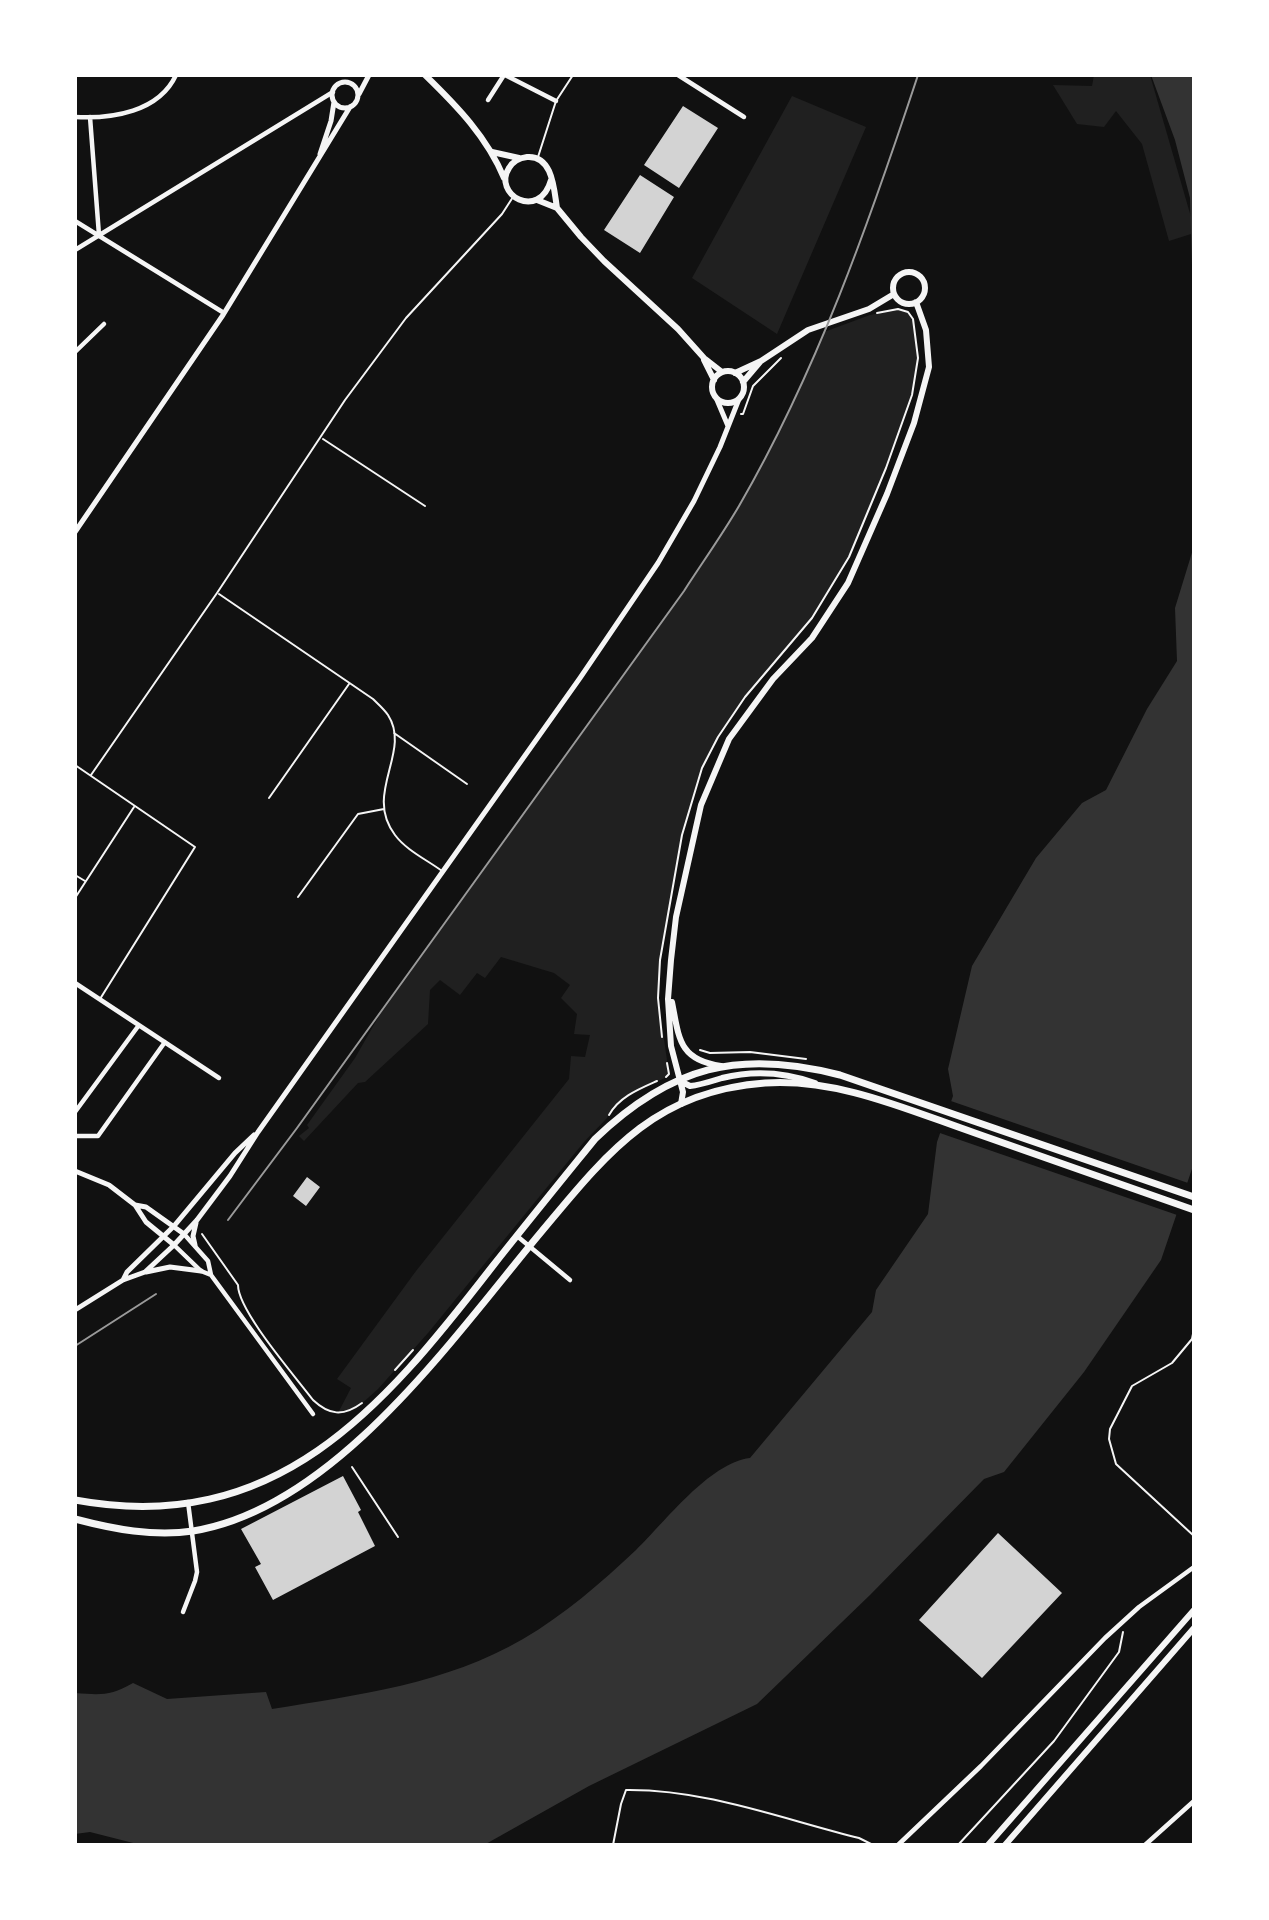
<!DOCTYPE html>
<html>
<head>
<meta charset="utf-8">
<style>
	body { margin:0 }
	#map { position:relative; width:1269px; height:1920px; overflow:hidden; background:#111; font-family:"Golos Text",sans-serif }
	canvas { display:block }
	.frame { position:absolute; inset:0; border:77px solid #fff; pointer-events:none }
</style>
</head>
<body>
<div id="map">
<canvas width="1269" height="1920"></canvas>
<div class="frame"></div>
</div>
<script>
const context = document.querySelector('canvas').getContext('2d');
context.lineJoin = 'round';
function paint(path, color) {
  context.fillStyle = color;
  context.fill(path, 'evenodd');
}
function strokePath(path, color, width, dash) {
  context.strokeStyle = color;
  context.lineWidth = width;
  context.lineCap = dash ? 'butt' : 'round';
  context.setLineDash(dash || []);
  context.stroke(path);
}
paint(new Path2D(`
	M1094 75H1150L1191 217V234L1169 241 1142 144 1116 111 1104 127 1077 124 1053 85 1092 86Z
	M792 96 866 127 777 334 692 278Z
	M898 309 908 312 913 319 918 358 912 395 886 468 849 557 812 618 745 697 718 737 702 768 682 835 660 960 658 998 669 1074 665 1078 628 1095 613 1106 607 1118 584 1142 428 1333 378 1389 359 1406 338 1413 351 1388 337 1379 416 1271 569 1079 571 1056 585 1057 590 1035 574 1034 577 1014 561 998 570 985 554 973 501 957 485 978 477 973 460 995 440 980 430 990 428 1024 365 1082 358 1083 304 1141 299 1136 309 1128 307 1125 355 1058 379 1016 684 591 738 507 779 431 824 332 870 315Z`), '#202020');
paint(new Path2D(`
	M1151 75H1194V333L1190 198 1175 140Z
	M1194 546V1163L1161 1260 1084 1372 1004 1472 984 1479 870 1595 757 1704 589 1786 484 1845H141L90 1832 75 1834V1693C101 1695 110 1696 133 1683L167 1699 266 1692 272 1709C358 1695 446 1684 523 1639 564 1615 601 1583 636 1550 665 1522 709 1463 750 1458L872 1312 876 1290 928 1214 937 1142 953 1096 948 1069 972 966 1036 858 1082 803 1106 790 1147 709 1177 661 1175 608Z`), '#333');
paint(new Path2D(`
	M948 1100 1191 1184 1180 1216 937 1132Z`), '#111');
paint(new Path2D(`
	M683 106 718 128 679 188 644 165Z
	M640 175 674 197 640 253 604 230Z
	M307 1177 320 1187 306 1206 293 1196Z
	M343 1476 361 1510 358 1512 375 1546 273 1600 255 1567 261 1564 241 1529Z
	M998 1533 1062 1593 982 1678 919 1620Z`), '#d3d3d3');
strokePath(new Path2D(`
	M741 414H743L753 386 781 358
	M662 1037 658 998 660 960 682 835 702 768 718 737 745 697 812 618 849 557 886 468 912 395 918 358 913 319 908 312 898 309 877 313
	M700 1050 710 1053 750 1052 806 1059
	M666 1077 669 1074 667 1063
	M609 1115C619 1097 639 1089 657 1081
	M202 1234 238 1285C238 1311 295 1376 313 1400 329 1415 343 1417 362 1403
	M1194 1329 1192 1339 1172 1363 1132 1386 1110 1429 1109 1439 1116 1464 1194 1536
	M395 1370 413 1350
	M958 1845 1054 1741 1119 1652 1123 1632`), '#f5f5f5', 2);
strokePath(new Path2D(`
	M538 157 556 101 573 75
	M323 439 425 506
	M219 594 373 699C378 704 384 709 388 715 412 752 363 793 395 835 406 850 427 860 442 871
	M394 733 467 784
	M75 765 195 847 100 999
	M91 775 217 593 345 400 406 318 502 214 513 197
	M269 798 349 684
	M75 875 85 881
	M298 897 358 814 384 809
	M75 898 134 807
	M352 1467 398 1537
	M613 1845 621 1804 626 1790C706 1789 782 1819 859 1838L873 1845`), '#f5f5f5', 2);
strokePath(new Path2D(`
	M505 75 556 101
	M678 75 744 117
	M488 100 504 75
	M75 117C112 119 159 112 176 75
	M90 117 99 235
	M75 221 224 313
	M75 250 333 92
	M75 352 104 324
	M75 983 219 1078
	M75 1112 139 1025
	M75 1136H98L165 1042
	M184 1234 208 1261 211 1275 313 1414
	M517 1236 570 1280
	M174 1245 201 1271 211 1275
	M183 1612 195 1581 197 1572 188 1502
	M898 1845 981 1766 1105 1638 1139 1607 1194 1567
	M1145 1845 1194 1801`), '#f5f5f5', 4.5);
strokePath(new Path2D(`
	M332 95a13 13 0 1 1 26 0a13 13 0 1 1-26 0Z
	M359 94 369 75
	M320 154 331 121 334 102
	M717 400 728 426
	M75 532 223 315 350 107
	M75 1171 109 1185 135 1205 146 1207 184 1234
	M135 1205 146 1222 174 1245
	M195 1245 193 1236 196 1223
	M146 1272 170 1267 201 1271
	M123 1280 127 1272 174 1226 235 1153 254 1135
	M75 1310 123 1280 145 1272 174 1245 197 1220 230 1176 258 1132 580 678 658 563 694 501 720 447 739 399`), '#f5f5f5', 5);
strokePath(new Path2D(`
	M425 75C457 106 487 137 504 178
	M492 152 519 158
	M551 180C539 222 492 194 509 168 513 161 519 158 527 157 553 155 554 190 557 208
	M537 200 557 208 581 237 604 261 678 329 704 358 722 372
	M893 288a16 16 0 1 1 32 0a16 16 0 1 1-32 0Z
	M704 360 714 380
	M712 387a16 16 0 1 1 32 0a16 16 0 1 1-32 0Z
	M735 373 761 361 808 330 869 309 894 294
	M743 382 760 362
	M672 1002C679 1037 678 1060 721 1066
	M680 1081 690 1086C701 1085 712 1081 722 1078 754 1070 784 1072 815 1083
	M681 1104 683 1092 671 1046 668 999 671 960 676 917 701 805 729 739 773 679 812 638 848 583 887 494 914 423 929 367 926 330 916 302`), '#f5f5f5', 6);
strokePath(new Path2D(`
	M988 1845 1194 1610
	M1005 1845 1194 1628`), '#f5f5f5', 6);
strokePath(new Path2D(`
	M75 1500C276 1537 382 1409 492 1267 526 1224 561 1181 595 1139 671 1066 739 1049 840 1075L1194 1197
	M75 1519C113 1529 154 1537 193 1531 336 1508 454 1336 542 1231 607 1153 655 1091 765 1083 838 1078 908 1110 975 1133 1048 1159 1121 1185 1194 1210`), '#f5f5f5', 7);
strokePath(new Path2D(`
	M228 1220 297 1128 684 591C702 563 722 535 739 506 817 371 869 223 918 75
	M75 1346 156 1294`), '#9a9a9a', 2);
</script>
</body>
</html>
